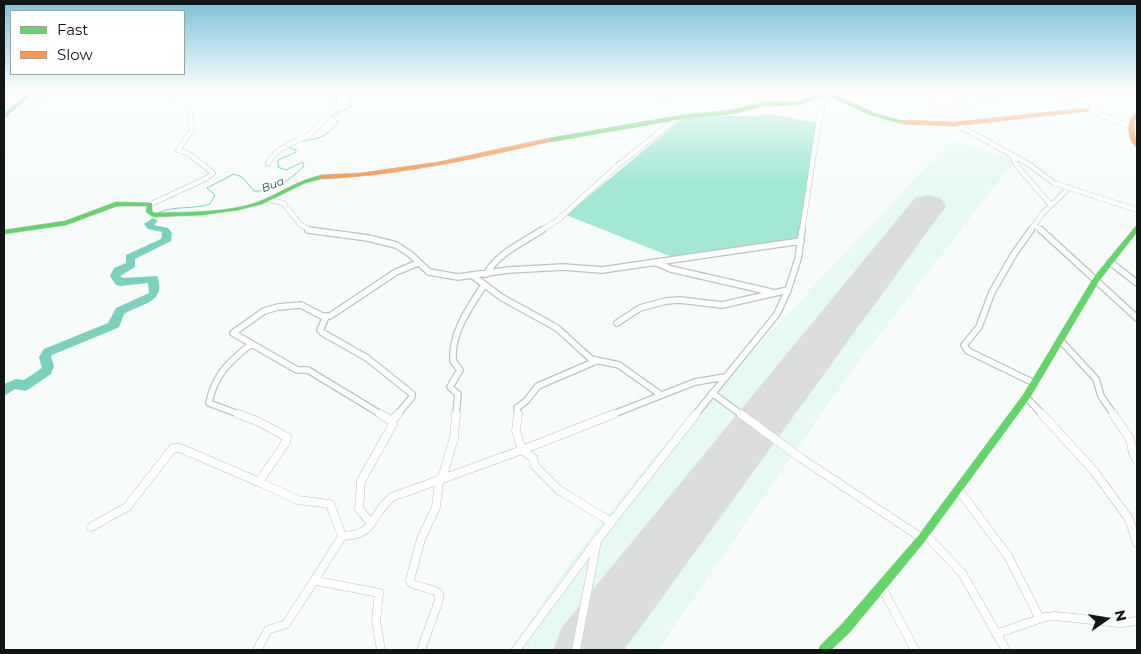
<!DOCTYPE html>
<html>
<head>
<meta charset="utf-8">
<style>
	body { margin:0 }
	#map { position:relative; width:1141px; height:654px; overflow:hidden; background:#f7fcfa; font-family:Montserrat,sans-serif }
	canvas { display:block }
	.frame { position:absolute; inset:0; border:5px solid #0f1614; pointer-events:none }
	.legend { position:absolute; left:10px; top:10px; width:175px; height:65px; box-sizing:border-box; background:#fff; border:1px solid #9fa2a1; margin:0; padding:6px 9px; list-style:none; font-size:15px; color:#0f1614 }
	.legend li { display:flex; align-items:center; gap:10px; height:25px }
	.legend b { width:25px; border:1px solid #9fa2a1 }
	.north { position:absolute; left:1081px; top:594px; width:50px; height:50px; -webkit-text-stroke:4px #fff; paint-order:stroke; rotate:77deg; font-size:14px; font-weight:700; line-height:20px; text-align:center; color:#0f1614 }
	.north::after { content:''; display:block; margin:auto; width:18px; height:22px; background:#0f1614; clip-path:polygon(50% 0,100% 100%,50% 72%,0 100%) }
</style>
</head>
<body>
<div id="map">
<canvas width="1141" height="654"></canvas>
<div class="frame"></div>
<ul class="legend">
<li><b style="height:6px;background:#63d668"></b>Fast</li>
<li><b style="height:6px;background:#ff974d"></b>Slow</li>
</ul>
<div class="north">N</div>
</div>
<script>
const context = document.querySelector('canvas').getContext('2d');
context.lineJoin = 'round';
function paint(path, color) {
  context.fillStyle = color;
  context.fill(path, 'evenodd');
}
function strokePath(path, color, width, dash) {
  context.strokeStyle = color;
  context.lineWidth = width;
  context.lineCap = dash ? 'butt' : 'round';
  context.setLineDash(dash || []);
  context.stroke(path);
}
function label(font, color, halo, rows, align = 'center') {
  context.font = font + ' Montserrat,sans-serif';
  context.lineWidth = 4;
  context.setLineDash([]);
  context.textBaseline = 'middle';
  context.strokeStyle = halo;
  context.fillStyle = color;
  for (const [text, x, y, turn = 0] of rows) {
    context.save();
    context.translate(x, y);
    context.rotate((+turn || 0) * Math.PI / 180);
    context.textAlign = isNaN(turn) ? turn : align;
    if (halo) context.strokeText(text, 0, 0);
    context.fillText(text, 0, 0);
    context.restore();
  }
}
paint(new Path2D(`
	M951 140 1015 160 847 377 658 650H510L578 552 655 455Z`), '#e6f9f3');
paint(new Path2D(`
	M775 115 817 123 801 240 677 259 566 215 684 117Z`), '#a3e7d5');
strokePath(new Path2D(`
	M302 141C317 140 330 135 338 122L332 116 352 106 349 98 356 90
	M158 213C174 205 193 210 210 204L215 195 207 188 234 174 242 177 254 191C274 192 290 180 304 166L303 162 286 170 278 167V160L296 152V150L290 148 291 145`), '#7ad1bc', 1);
paint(new Path2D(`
	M153 218 158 221 154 225 168 228 172 233 171 241 135 259V267L120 276 123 278 157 276C167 303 142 303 124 314L119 327 115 329 52 355 51 357 54 366 51 374 29 389 25 391 15 389 4 396V384L16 379 24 380 42 368 39 357 44 349 108 323 116 308 149 293 148 283 120 286 116 285 110 276 114 268 126 263V255L161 239 162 232 148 229 144 224Z`), '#7ad1bc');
paint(new Path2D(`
	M928 195 941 198 946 206 624 650H553L562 627 915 198Z`), '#dcdede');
const streetFar2 = new Path2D(`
	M144 90 189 105 192 130 178 150 189 154 213 173 205 179 151 204
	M698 90 702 96
	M749 90 761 105
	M917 90 956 124 1030 165 1054 183 1137 210
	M953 90 964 104
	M1039 90 1130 126
	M662 99 751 93
	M943 113 956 111 960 104 1042 92
	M4 116 67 90
	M1012 156 1017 166 1051 205
	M268 164C276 147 293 144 308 135 322 126 336 107 335 90
	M270 200 283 203 301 225 312 231
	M1035 225 1042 231
	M540 231 558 220 617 166 676 119
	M802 231 819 119 824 97 829 90
	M1030 231 1042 214 1068 189`);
const streetFar1 = new Path2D(`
	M308 230 368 238 396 245 410 254 429 272 458 277 509 270 563 267 602 270 801 241
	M1031 230 1014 254 992 292 979 327 964 345 968 351 1034 383
	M1041 230 1137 318
	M655 262 671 269 771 292
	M1110 262 1137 283
	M486 274C498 253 522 243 542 230
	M473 276 501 297 557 328 591 359 619 365 661 395
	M326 317 320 330 323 333 367 358 412 394V397L397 415
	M617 323 640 308 666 301 680 300 722 305 788 290
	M1060 340 1096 379 1101 396 1114 415
	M712 393 742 415
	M1026 397 1043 415
	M241 415 209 403C214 375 230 361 251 344
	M382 415 308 370H297L233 333 264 311 278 307 301 305 322 316H330L396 272 418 263
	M456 415 458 394 450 387 460 370 453 361C451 333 469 308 484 285
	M518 415 517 408 526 401 538 386 596 361
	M611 415 695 382 725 377
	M695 415 777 314 788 290 798 259 802 230`);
const street = new Path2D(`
	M238 414 257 421 287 437 286 442 259 482 298 500 330 504 342 536 316 578 317 581 379 593 376 621 381 650
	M518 414 516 431 522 450 533 458 535 466 559 490 611 522
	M741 414 802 459 922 538
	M1042 414 1094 471 1129 519 1137 543
	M1113 414 1130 439 1133 453 1137 460
	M392 421 398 414
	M958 489 1008 556 1040 619
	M371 523 359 509 361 481 393 424 392 421 380 414
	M91 527 127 507 173 448H180L259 482
	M925 534 962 573 1006 650
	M342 536C376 536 370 515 392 497L522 450 614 414
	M881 586 915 650
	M996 634 1045 617 1055 616 1120 623 1137 621
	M257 650 268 630 286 624 316 578
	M421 650 439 600V594L436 591 412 584 410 580 421 539 436 507 439 482 443 475 454 438 456 414
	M516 650 598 539 696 414
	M576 650 597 541`);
const fast = new Path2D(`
	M32 90H37L6 117 4 118V114Z
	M827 91 874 113 906 122 903 124 870 115 827 95 800 105 764 106 732 114 682 119 550 142 547 140 550 138 682 115 732 110 764 102 799 101Z
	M322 175 325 177 324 178 305 183 262 204 238 210 202 215 153 217 146 212 147 206H117L66 225 4 234V230L65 221 116 202 152 203V211L154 213C187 212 227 213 258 202 281 193 298 180 322 175Z
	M1137 226V232L1099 281 1029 399 925 541 850 632 831 650H819L820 646 842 624 919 535 1023 395 1094 277 1135 227Z`);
const slow = new Path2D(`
	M1087 108 1090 110 1089 111 955 126 903 124 900 122 903 120 955 122Z
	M1137 112C1137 118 1134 120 1134 125 1133 133 1137 140 1137 148 1127 140 1125 120 1137 112Z
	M550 138 553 140 552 141C476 159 400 175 322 179L319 177 322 175 361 173 438 162Z`);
strokePath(streetFar2, '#bdc3c1', 5.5);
strokePath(streetFar1, '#bdc3c1', 8);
strokePath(street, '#bdc3c1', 9);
strokePath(fast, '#bdc3c1', 1);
strokePath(slow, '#bdc3c1', 1);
strokePath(streetFar2, '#fefffe', 4.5);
strokePath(streetFar1, '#fefffe', 5.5);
strokePath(street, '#fefffe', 8);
paint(fast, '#63d668');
paint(slow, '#ff974d');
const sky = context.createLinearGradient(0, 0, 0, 181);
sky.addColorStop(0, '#7cc0d6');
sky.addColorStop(0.5, '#fbfefd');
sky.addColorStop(1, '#fbfefd00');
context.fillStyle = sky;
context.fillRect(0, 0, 1141, 181);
label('italic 11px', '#1d5043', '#fff', [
	["Bua",273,185,-21]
]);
</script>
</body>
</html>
